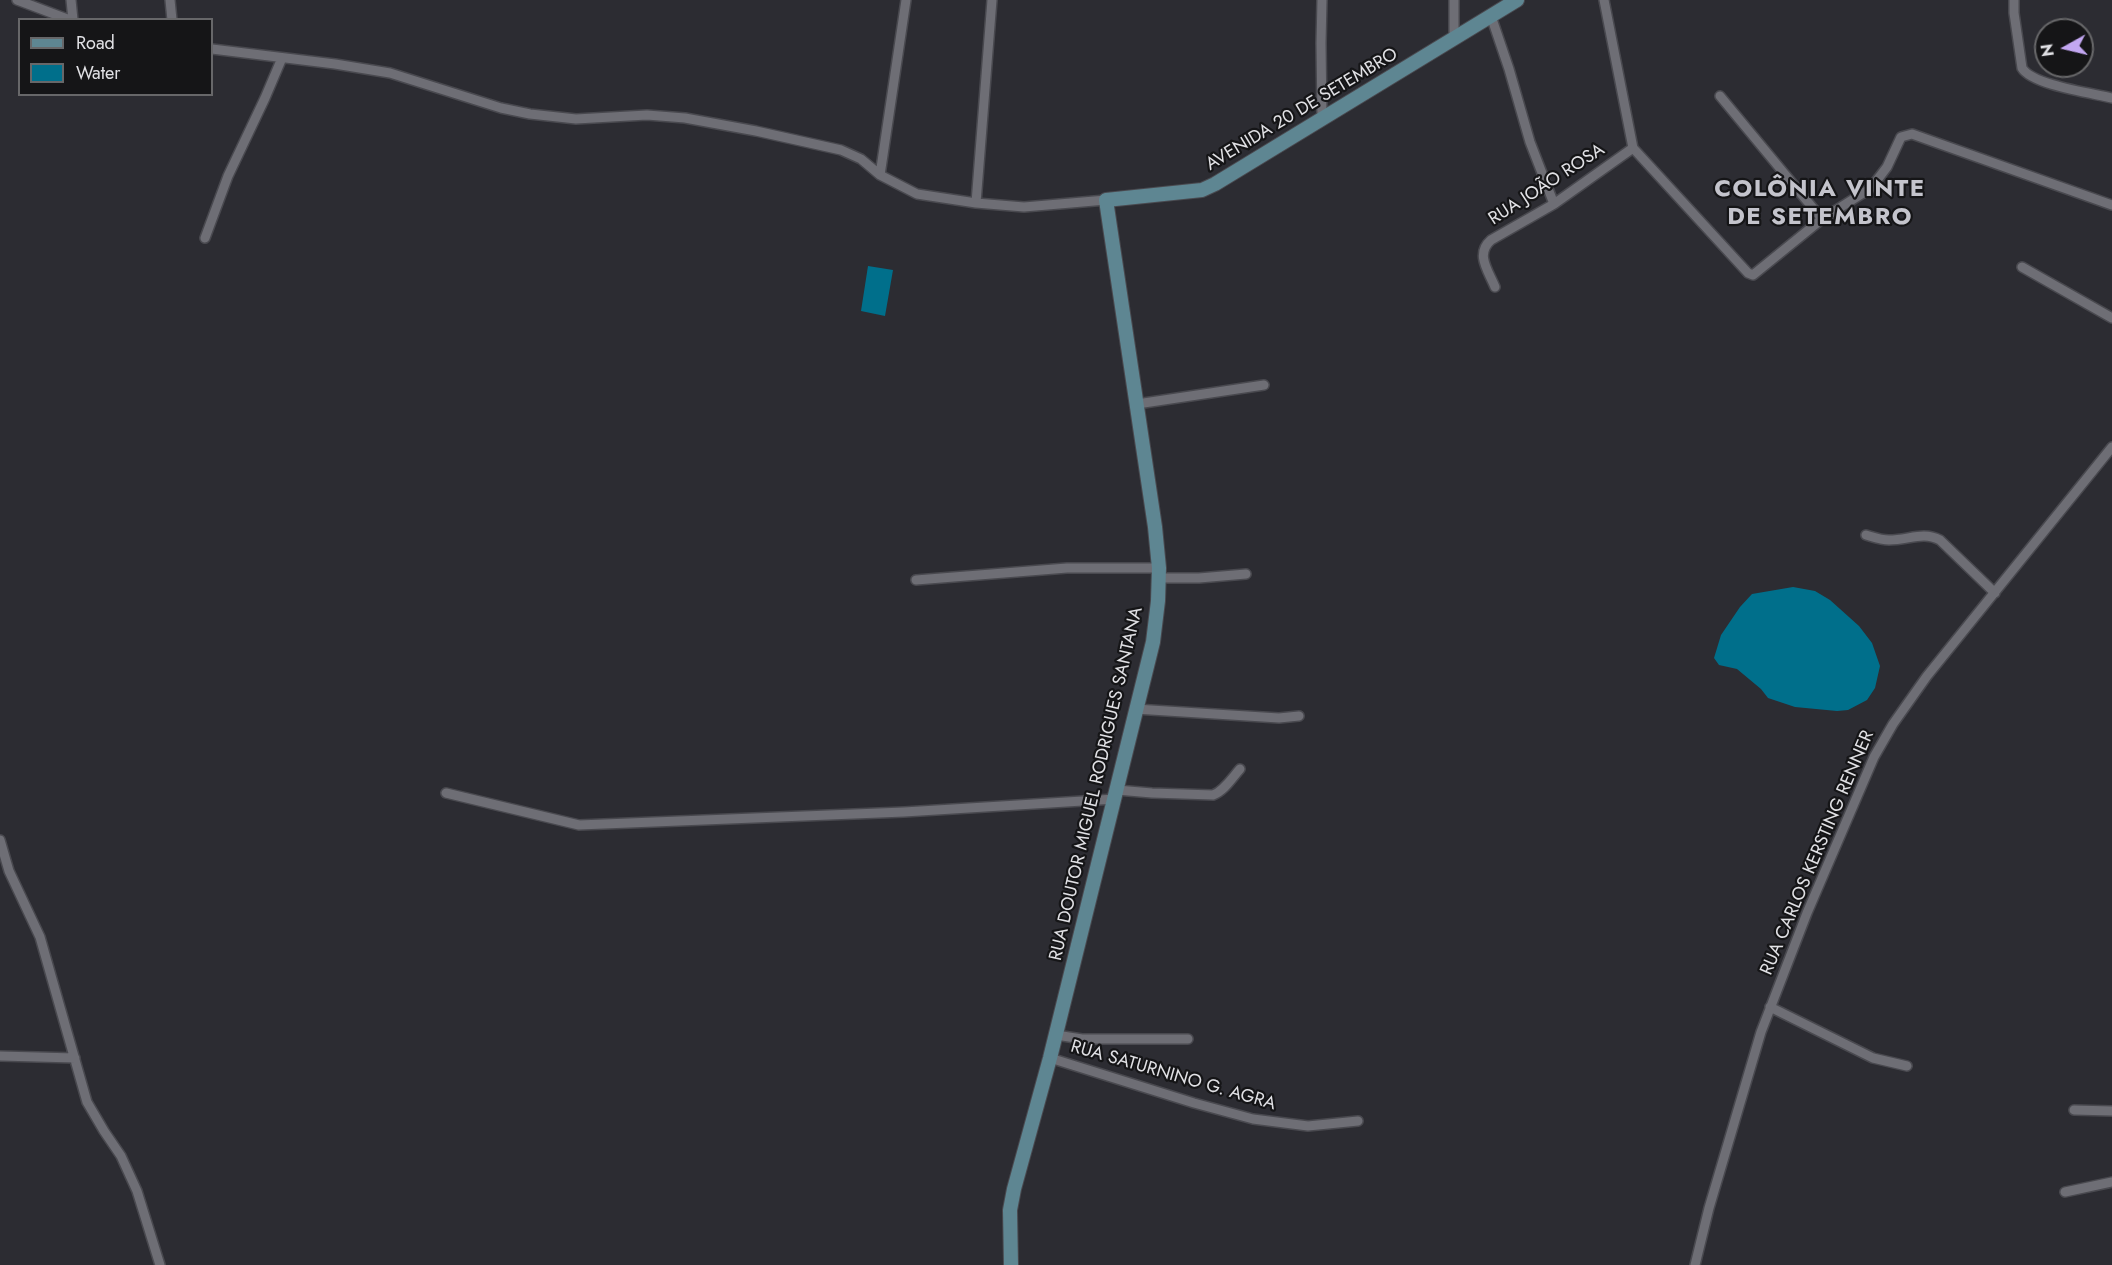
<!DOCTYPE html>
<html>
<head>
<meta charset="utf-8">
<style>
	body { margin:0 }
	#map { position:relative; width:2112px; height:1265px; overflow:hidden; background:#2c2c32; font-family:Jost,sans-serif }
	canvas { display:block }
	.legend { position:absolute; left:18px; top:18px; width:195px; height:78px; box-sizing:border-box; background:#151517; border:2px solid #676769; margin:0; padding:8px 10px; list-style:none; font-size:18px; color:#e1e1e5 }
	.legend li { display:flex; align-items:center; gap:12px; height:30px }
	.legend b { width:30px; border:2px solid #676769 }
	.north { position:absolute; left:2034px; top:18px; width:60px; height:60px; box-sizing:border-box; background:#151517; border:2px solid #676769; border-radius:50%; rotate:262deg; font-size:16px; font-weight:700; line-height:24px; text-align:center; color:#e1e1e5 }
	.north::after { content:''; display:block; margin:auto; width:21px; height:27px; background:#c3a7f2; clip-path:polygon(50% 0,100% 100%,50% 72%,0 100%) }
</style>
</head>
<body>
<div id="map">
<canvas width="2112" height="1265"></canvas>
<ul class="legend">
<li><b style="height:8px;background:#5e8692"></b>Road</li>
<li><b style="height:16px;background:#006f8b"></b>Water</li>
</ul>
<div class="north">N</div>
</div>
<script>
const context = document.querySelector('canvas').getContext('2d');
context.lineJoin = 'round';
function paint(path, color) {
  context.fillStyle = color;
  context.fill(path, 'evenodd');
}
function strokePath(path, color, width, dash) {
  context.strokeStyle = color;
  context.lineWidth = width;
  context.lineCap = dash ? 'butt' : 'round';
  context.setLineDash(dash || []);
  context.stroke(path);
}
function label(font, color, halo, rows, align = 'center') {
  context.font = font + ' Jost,sans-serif';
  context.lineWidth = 4.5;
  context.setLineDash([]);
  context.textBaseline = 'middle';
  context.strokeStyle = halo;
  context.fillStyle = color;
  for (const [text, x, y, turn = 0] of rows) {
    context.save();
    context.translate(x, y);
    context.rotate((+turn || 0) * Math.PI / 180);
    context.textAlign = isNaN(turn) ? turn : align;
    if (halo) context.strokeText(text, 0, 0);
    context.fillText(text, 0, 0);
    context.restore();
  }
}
paint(new Path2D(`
	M868 266 893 270 885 316 861 311Z
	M1793 587 1815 591 1830 600 1859 626 1872 643 1880 666 1875 688 1867 700 1848 710 1837 711 1795 707 1768 698 1761 689 1737 669 1719 665 1714 658 1721 635 1740 607 1752 594Z`), '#006f8b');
const street = new Path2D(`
	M17 0 70 20
	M71 0 73 20
	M170 0 172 20
	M1322 0 1321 43 1322 119
	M1604 0 1633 148 1748 273 1753 275 1822 219 1871 188 1887 167 1901 137 1912 134 2112 205
	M2014 0V13L2022 68C2032 85 2091 93 2112 98
	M1491 16 1509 69 1530 142 1554 204
	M1454 38V0
	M212 49 335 64 390 73 501 108 530 114 576 119 647 115 685 118 756 131 841 150 861 159 880 175 917 194 976 203 1024 207 1106 200
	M1720 96 1822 219
	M880 175 906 0
	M976 203 992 0
	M205 238 228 176 265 98 282 58
	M2022 267 2112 318
	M1495 287C1488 270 1475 254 1491 240L1554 204 1633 148
	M1137 404 1264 385
	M1866 535C1873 537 1881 540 1889 540 1909 540 1923 531 1940 540L1995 593
	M1159 578H1199L1246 574
	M916 580 1067 568H1159
	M1135 709 1279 718 1299 716
	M1117 790 1152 793 1213 795C1224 791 1232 778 1240 769
	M446 793 579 825 904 812 1115 799
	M0 840 9 871 40 937 87 1102 104 1131 121 1156 137 1191 160 1265
	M1770 1007 1873 1058 1907 1066
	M1056 1035 1082 1039H1188
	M0 1056 75 1058
	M1050 1058 1194 1103 1253 1119 1308 1126 1358 1121
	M2074 1110 2112 1111
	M2065 1192 2112 1182
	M1695 1265 1709 1208 1761 1032 1807 913 1874 757 1893 724 1927 676 2112 447`);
const secondary = new Path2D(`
	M1011 1265 1010 1210 1014 1189 1050 1058 1153 642 1158 601 1159 568 1155 527 1106 200 1202 190 1215 184 1517 0`);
strokePath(street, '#49494f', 12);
strokePath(secondary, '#49494f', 16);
strokePath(street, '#6e6e75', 9);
strokePath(secondary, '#5e8692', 14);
label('18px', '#e1e1e5', '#151517', [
	["AVENIDA 20 DE SETEMBRO",1302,110,-31],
	["RUA JOÃO ROSA",1547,185,-33],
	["RUA DOUTOR MIGUEL RODRIGUES SANTANA",1097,784,-77],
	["RUA CARLOS KERSTING RENNER",1818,853,-67],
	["RUA SATURNINO G. AGRA",1173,1076,16]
]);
context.letterSpacing = '1.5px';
label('bold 24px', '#c4c4cc', '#151517', [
	["COLÔNIA VINTE",1820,190],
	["DE SETEMBRO",1820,218]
]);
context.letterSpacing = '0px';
</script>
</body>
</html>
